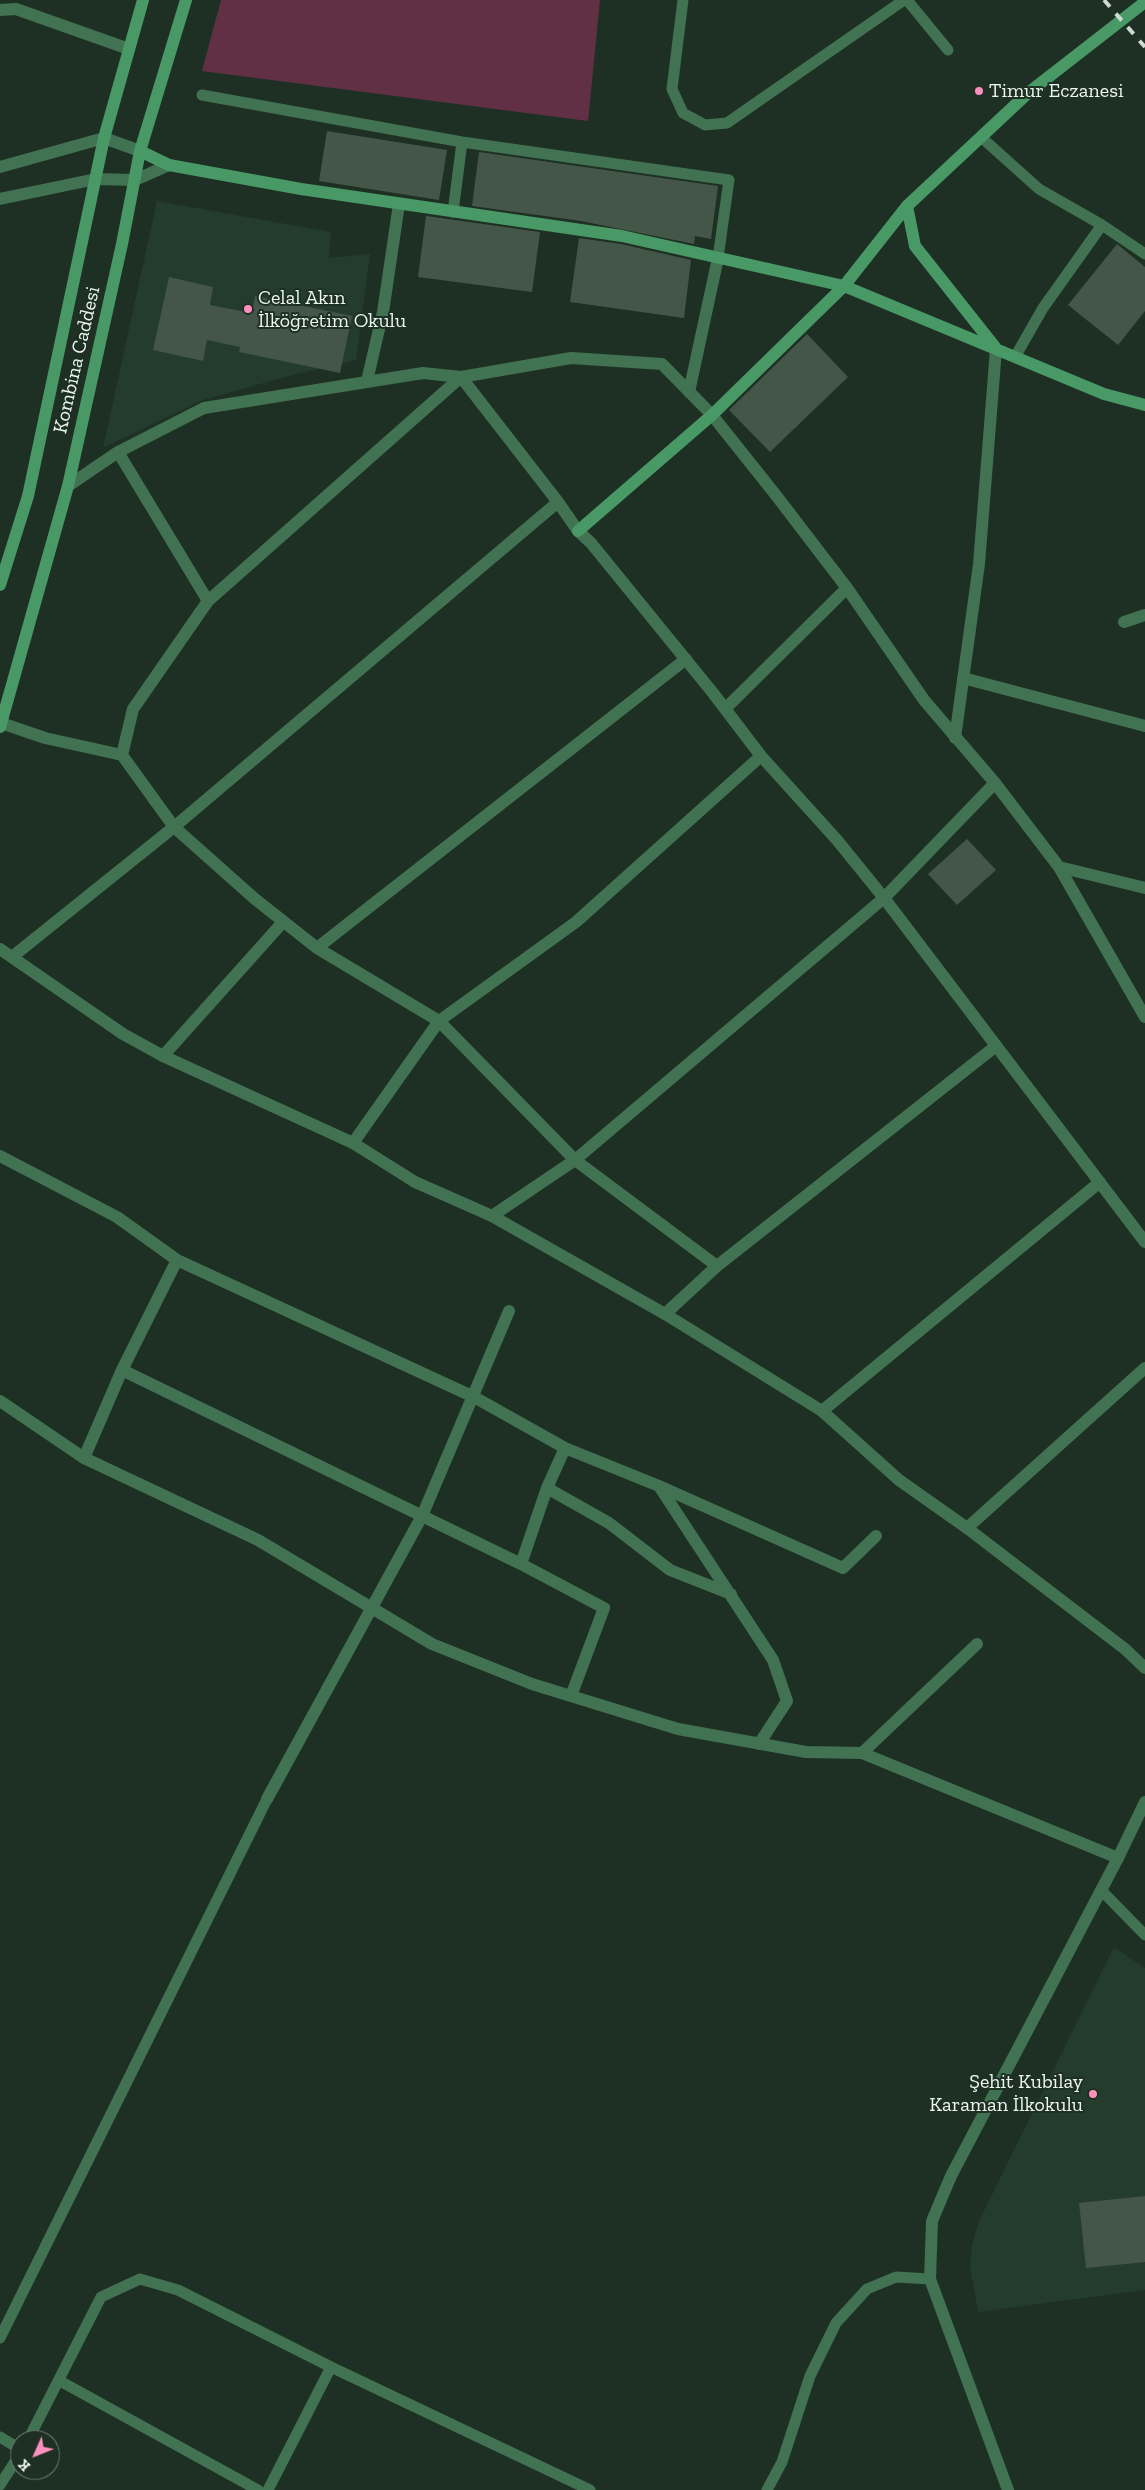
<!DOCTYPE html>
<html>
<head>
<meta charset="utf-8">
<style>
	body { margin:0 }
	#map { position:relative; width:1145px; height:2490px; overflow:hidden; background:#1e3024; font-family:"Zilla Slab",serif }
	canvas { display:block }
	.north { position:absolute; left:10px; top:2430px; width:50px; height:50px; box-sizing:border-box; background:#1e3024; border:1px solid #707f75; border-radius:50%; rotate:226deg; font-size:14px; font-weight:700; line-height:20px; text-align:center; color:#ebf6ee }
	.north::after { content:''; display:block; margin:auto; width:18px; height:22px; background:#fe8ebd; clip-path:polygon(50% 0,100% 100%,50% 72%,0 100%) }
</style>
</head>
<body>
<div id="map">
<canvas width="1145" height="2490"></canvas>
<div class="north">K</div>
</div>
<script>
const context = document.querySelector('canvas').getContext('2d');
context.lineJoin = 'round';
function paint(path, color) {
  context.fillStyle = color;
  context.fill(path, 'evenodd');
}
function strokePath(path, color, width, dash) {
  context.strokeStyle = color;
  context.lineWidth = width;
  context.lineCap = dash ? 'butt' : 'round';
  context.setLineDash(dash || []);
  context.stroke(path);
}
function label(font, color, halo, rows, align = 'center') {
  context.font = font + ' "Zilla Slab",serif';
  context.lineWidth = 4;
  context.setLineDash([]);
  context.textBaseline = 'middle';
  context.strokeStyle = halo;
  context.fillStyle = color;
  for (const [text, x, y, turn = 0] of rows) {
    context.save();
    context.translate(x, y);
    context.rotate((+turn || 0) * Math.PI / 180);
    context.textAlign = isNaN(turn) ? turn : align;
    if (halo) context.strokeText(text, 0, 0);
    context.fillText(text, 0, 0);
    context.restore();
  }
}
paint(new Path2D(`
	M157 201 331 232 329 258 370 254 356 360 296 374 203 400 103 448Z
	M1114 1947 1145 1968V2290L978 2312 970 2267 972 2245 979 2221Z`), '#243c2c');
paint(new Path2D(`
	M221 0H600L588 121 202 71Z`), '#613045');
paint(new Path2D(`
	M327 131 447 150 439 200 319 181Z
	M479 152 718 186 711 239 695 236 694 244 581 221 472 206Z
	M426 216 540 232 532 292 418 277Z
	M579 238 621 244 691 260 684 318 570 302Z
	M1117 244 1145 267V311L1118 345 1068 305Z
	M169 277 213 287 210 305 252 313 255 296 352 316 340 373 239 352 240 347 207 340 203 361 153 350Z
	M807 334 848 377 770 452 729 410Z
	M967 839 996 870 957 905 928 874Z
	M1145 2196V2262L1086 2268 1079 2203Z`), '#435648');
strokePath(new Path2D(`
	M683 0 672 89 683 113 705 125 727 123 904 0
	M907 0 948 50
	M202 95 462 142 729 180 718 258
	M981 137 1039 189 1102 225 1145 254
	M453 212 462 142
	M1015 357 1043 308 1102 225
	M1101 1890 1145 1935
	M0 2338 267 1799
	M60 2381 258 2490
	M0 2437 20 2449
	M28 2440 101 2297 140 2279 178 2290 331 2367
	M0 2485 20 2454
	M268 2490 331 2367 590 2490
	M767 2490 782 2462 810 2376 836 2323 867 2289 896 2277 930 2279`), '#417252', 11);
strokePath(new Path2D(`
	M0 10 16 9 129 49
	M367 381 383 312 399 204
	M689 392 718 258
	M118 452 208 601
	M68 486 118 452 204 408 423 373 461 377 558 502 578 531 591 543 713 693 761 756 837 840 884 898 1145 1242
	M1124 622 1145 615
	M963 678 1145 726
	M725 709 847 588
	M1 723 45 738 122 755
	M955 738 979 564 996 349
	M761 756 576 922 439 1021 317 948 255 899 174 827 122 755 133 709 208 601 461 377 571 358 662 364 712 415 775 494 847 588 924 700 995 783 1059 867
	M1145 888 1059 867 1145 1017
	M317 948 686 659
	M12 957 174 827 558 502
	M163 1056 283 922
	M353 1143 439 1021 575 1160 717 1266
	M0 1156 117 1217 177 1260 474 1397 565 1448 659 1486 773 1660 787 1701 759 1744
	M492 1216 575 1160 884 898 995 783
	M665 1314 717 1266 996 1046
	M122 1370 177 1260
	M0 1401 84 1458
	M822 1411 1100 1182
	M659 1486 843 1568 876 1536
	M547 1488 609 1523 670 1570 731 1594
	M967 1528 1145 1368
	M521 1564 547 1488 565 1448
	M571 1696 604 1608 521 1564 122 1370 84 1458 258 1540 432 1644 532 1684 678 1729 806 1752 862 1753 1118 1858
	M862 1753 977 1644
	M267 1799 422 1516 509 1311`), '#417252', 12);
strokePath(new Path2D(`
	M0 167 104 138 140 151
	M0 199 96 179 135 180 169 165
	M0 949 123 1034 163 1056 353 1143 415 1182 492 1216 665 1314 759 1372 822 1411 899 1480 967 1528 1125 1649 1145 1668
	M1008 2490 930 2279 932 2221 951 2176 1118 1858 1145 1802`), '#417252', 12);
strokePath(new Path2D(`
	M140 151 169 165 301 189 622 236 844 286 1104 394 1145 405
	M907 206 915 246 995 347
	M578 531 712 415 844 286 907 206 1028 93 1145 2
	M0 585 28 496 104 138 143 0
	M0 727 68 486 122 244 140 151 186 0`), '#489966', 12);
strokePath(new Path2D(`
	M1104 0 1145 47`), '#cdd9d1', 4, [9, 9]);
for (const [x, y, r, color] of [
	[979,91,5,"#fe8ebd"],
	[248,309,5,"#fe8ebd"],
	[1093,2094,5,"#fe8ebd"]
]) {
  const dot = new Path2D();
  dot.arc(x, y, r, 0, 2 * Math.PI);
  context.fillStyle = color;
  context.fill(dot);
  strokePath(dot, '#1e3024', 2);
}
label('20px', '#ebf6ee', '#1e3024', [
	["Timur Eczanesi",989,91],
	["Celal Akın",258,298],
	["İlköğretim Okulu",258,321],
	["Şehit Kubilay",1083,2082,"right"],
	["Karaman İlkokulu",1083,2105,"right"]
], 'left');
label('20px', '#ebf6ee', '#1e3024', [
	["Kombina Caddesi",77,360,-77]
]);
</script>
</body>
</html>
